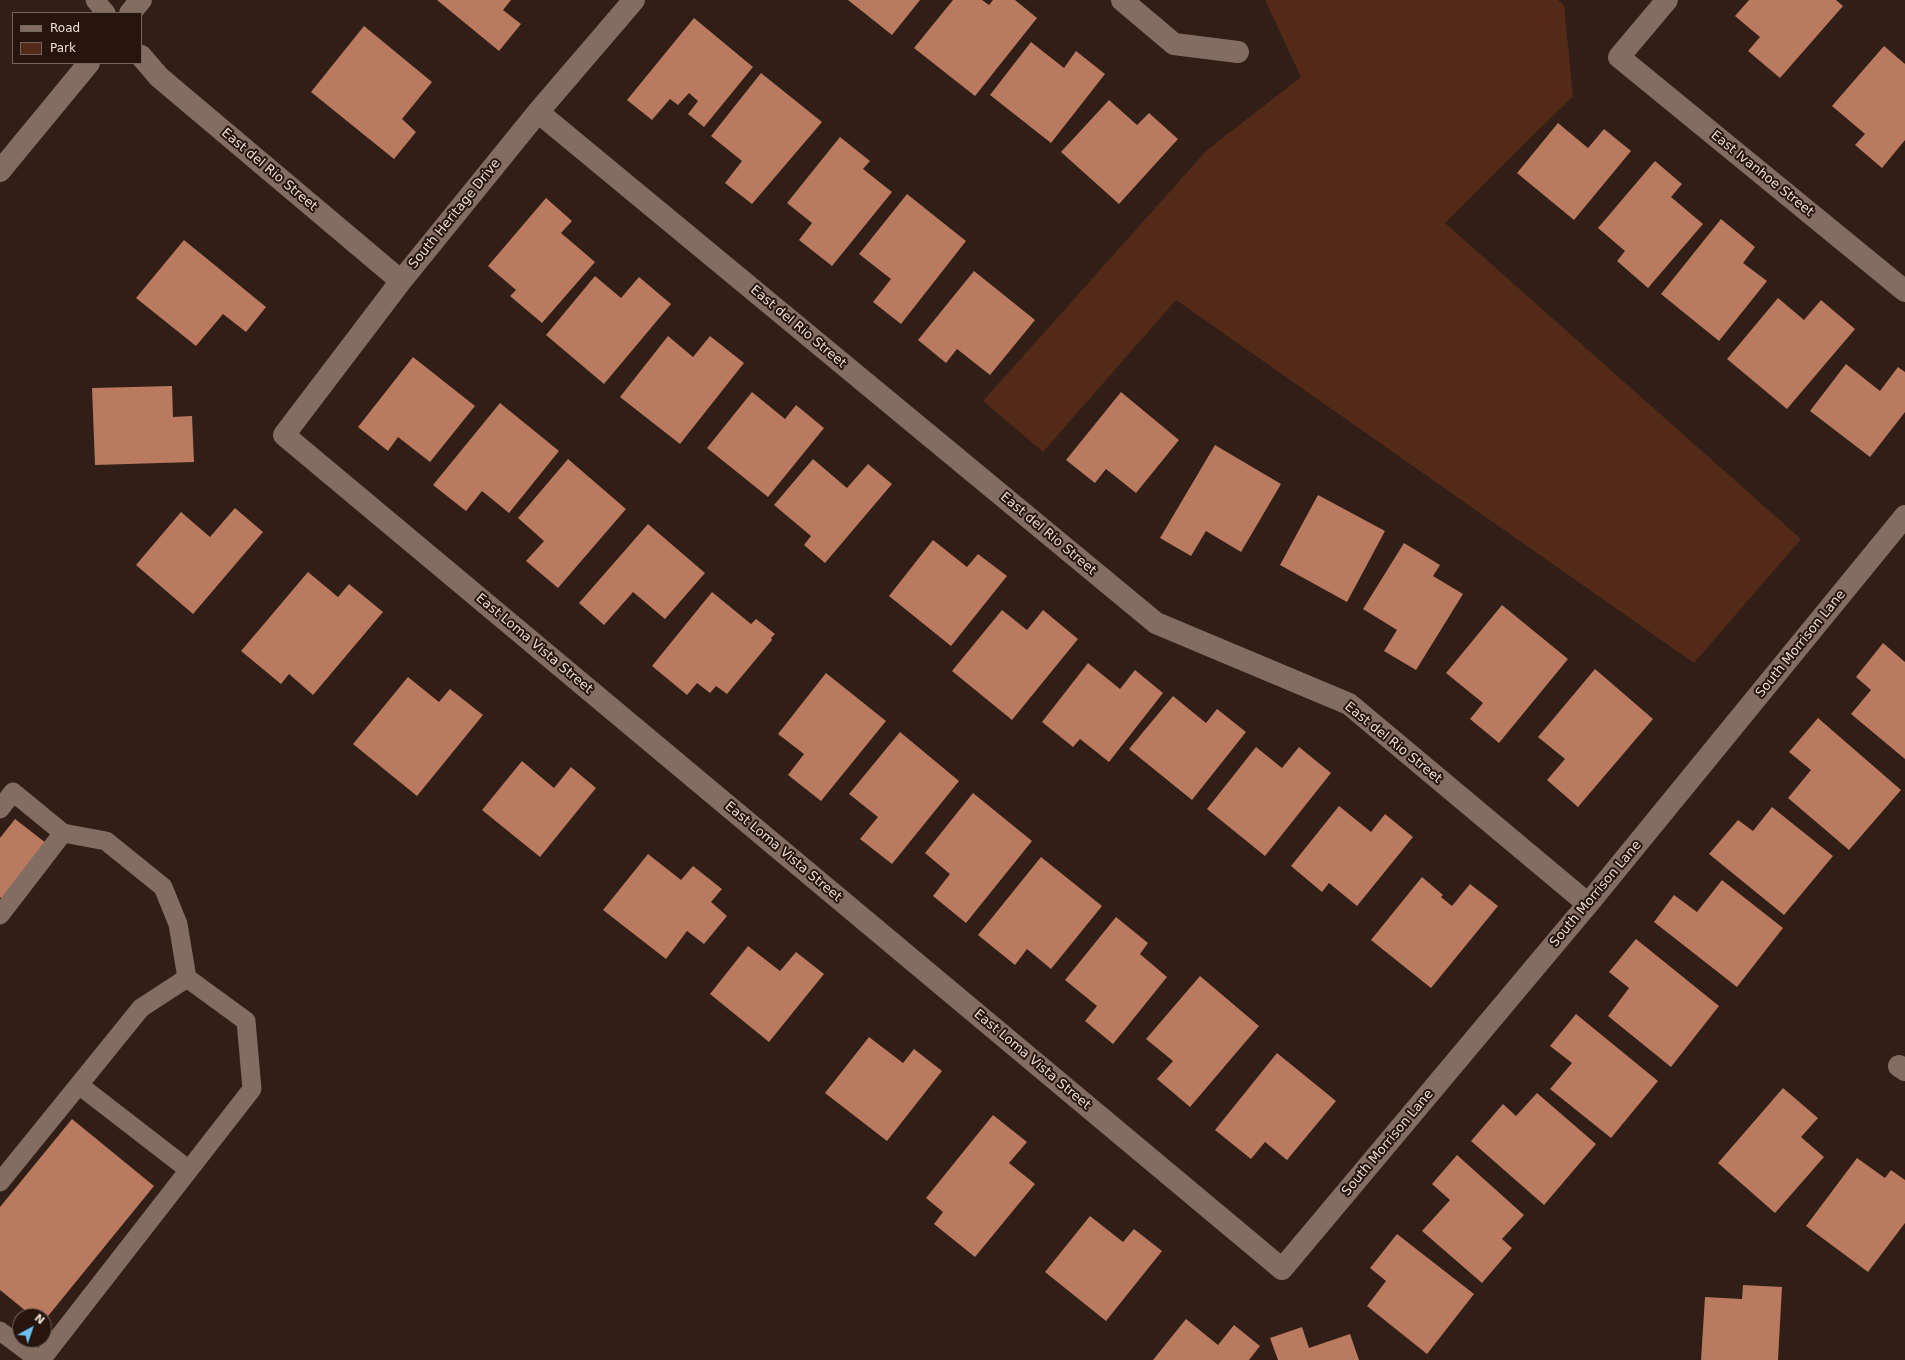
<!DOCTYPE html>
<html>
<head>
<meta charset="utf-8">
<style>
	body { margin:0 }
	#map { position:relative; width:1905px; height:1360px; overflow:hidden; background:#311e16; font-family:"DejaVu Sans",sans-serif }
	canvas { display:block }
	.legend { position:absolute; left:12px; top:12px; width:130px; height:52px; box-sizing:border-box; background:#26140d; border:1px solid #74645e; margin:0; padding:5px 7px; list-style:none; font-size:12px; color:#eaddd7 }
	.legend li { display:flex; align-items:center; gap:8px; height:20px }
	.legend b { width:20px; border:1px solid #74645e }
	.north { position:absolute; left:12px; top:1308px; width:40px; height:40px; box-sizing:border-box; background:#26140d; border:1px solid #74645e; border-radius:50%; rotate:40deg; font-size:11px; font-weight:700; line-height:16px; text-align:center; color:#eaddd7 }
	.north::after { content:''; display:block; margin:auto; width:14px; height:18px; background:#6dc2f3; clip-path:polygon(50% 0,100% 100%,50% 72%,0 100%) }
</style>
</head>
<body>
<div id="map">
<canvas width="1905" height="1360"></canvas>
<ul class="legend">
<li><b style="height:5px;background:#836c62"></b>Road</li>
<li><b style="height:11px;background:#532917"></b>Park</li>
</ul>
<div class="north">N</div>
</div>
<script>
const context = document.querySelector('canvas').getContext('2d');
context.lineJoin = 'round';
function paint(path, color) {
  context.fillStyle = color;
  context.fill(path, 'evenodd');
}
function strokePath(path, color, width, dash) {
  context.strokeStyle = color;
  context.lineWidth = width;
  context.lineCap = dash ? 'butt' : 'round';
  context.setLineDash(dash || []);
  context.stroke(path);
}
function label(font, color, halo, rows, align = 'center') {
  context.font = font + ' "DejaVu Sans",sans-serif';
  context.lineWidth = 4;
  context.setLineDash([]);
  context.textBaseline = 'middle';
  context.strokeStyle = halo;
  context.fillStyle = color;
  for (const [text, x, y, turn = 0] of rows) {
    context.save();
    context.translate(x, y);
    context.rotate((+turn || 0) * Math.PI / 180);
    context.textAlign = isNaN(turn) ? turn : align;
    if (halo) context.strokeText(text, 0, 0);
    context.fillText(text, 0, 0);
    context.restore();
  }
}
paint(new Path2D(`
	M1265 0H1558L1564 5 1573 96 1445 223 1801 539 1694 663 1176 300 1043 452 983 401 1207 150 1301 77Z`), '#532917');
paint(new Path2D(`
	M437 0H511L503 10 521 24 499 51Z
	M848 0H920L892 35Z
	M953 0H982L989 5 993 0H1015L1037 18 975 96 914 48Z
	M1749 0H1836L1843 6 1780 78 1748 51 1760 37 1735 16Z
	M694 18 753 67 704 127 688 114 698 101 689 93 678 105 670 99 652 120 627 100Z
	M364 26 432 82 402 119 416 132 394 159 311 92Z
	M1031 42 1064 68 1076 51 1105 74 1051 143 990 95Z
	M1884 46 1905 64V140L1882 168 1855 145 1865 134 1832 106Z
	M761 73 822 122 752 204 725 183 742 161 711 136Z
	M1109 100 1137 125 1149 113 1178 139 1119 204 1061 152Z
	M1558 123 1588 148 1604 129 1631 151 1574 220 1517 173Z
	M840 137 870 161 863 169 892 192 832 266 799 240 812 223 787 203Z
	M1655 161 1682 184 1671 197 1703 224 1648 288 1617 261 1625 251 1598 228Z
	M907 194 966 241 901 324 873 302 891 279 859 254Z
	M546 198 572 221 561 233 595 262 542 323 510 296 516 290 488 266Z
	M1721 219 1755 247 1743 263 1767 281 1719 341 1661 294Z
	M184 240 266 307 246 332 223 314 196 346 136 298Z
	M974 271 1035 320 990 375 957 349 946 363 918 340Z
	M595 276 621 298 639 277 671 304 604 384 546 335Z
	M1778 298 1804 320 1821 300 1855 329 1787 409 1727 359Z
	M668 336 693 357 710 336 744 363 680 444 620 397Z
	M413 357 475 406 430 462 398 437 388 451 358 427Z
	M1846 364 1880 391 1898 367 1905 372V412L1870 457 1810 411Z
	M172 386 173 417 192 416 194 462 95 465 92 388Z
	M752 392 785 419 796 405 824 428 768 497 707 448Z
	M1121 392 1179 440 1136 493 1106 469 1095 483 1066 460Z
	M500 403 559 451 509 513 482 491 466 511 433 485Z
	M1215 445 1281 484 1241 552 1206 531 1191 556 1160 538Z
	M568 459 626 509 558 588 526 561 544 541 518 518Z
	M813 459 847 488 868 464 892 484 825 563 804 545 811 536 774 505Z
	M1318 495 1385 531 1347 602 1280 565Z
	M235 508 263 532 193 614 136 565 181 512 210 537Z
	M648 524 705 573 665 619 633 592 604 625 579 603Z
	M933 540 967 567 978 554 1007 576 951 646 889 596Z
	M1404 543 1440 565 1433 576 1463 594 1416 670 1384 651 1397 630 1363 609Z
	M308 572 338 597 349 584 383 612 313 695 289 674 281 684 241 651Z
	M712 592 751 624 756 619 775 634 771 638 772 640 727 694 716 686 710 693 697 683 687 695 652 666Z
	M1502 605 1568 659 1499 743 1470 719 1483 703 1446 673Z
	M1002 610 1027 630 1043 610 1078 639 1012 720 952 671Z
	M1883 643 1905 662V759L1851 714 1871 690 1856 677Z
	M1088 663 1120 689 1135 670 1163 693 1109 762 1080 739 1073 747 1042 722Z
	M1595 669 1653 719 1578 807 1547 780 1565 759 1538 737Z
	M826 673 886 721 821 801 788 775 804 754 778 734Z
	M408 677 439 702 450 689 483 715 417 796 353 744Z
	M1173 696 1206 723 1217 709 1246 732 1192 800 1129 749Z
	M1818 718 1901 790 1849 850 1788 798 1811 770 1789 752Z
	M900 732 959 781 892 864 860 839 878 817 849 794Z
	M1256 747 1282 768 1299 747 1331 773 1265 856 1207 809Z
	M522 761 554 788 571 767 596 788 540 857 482 810Z
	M973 793 1032 841 966 923 933 896 950 874 925 853Z
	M1339 806 1371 832 1385 814 1413 837 1357 906 1329 883 1322 892 1291 866Z
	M1772 807 1833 856 1784 915 1709 854 1738 820 1753 831Z
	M15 819 46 843 2 899 0 897V838Z
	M648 854 681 880 693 866 722 889 711 902 727 916 704 944 687 931 666 959 603 910Z
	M1041 857 1102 906 1051 969 1027 949 1015 965 978 935Z
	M1422 877 1443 895 1441 897 1452 906 1470 884 1498 906 1431 988 1371 940Z
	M1722 880 1783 928 1737 987 1654 922 1674 895 1697 912Z
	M1116 917 1148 943 1140 954 1167 977 1113 1044 1085 1021 1097 1006 1065 980Z
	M1636 939 1719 1006 1671 1067 1608 1016 1629 988 1609 972Z
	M748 946 780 971 796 952 824 974 769 1042 710 994Z
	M1200 976 1259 1026 1190 1107 1157 1079 1173 1061 1146 1039Z
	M1576 1014 1658 1081 1611 1138 1550 1089 1572 1063 1550 1046Z
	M869 1037 903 1063 914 1049 942 1071 887 1141 825 1093Z
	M1277 1053 1336 1101 1287 1160 1265 1142 1251 1159 1215 1130Z
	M1783 1088 1818 1118 1801 1137 1824 1157 1775 1213 1718 1163Z
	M1537 1093 1596 1144 1544 1205 1471 1141 1503 1104 1516 1116Z
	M993 1115 1027 1142 1009 1163 1035 1184 975 1257 934 1224 943 1212 926 1198Z
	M72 1119 154 1186 44 1321V1316H32L0 1290V1207Z
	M1457 1155 1524 1215 1502 1239 1512 1248 1482 1283 1422 1231 1450 1200 1432 1184Z
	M1857 1158 1885 1178 1891 1170 1905 1180V1223L1868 1272 1806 1226Z
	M1090 1216 1123 1242 1134 1229 1162 1251 1106 1321 1045 1272Z
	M1397 1234 1474 1294 1427 1354 1367 1306 1386 1281 1370 1268Z
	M1743 1285 1782 1287 1778 1360H1701L1705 1297 1742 1299Z
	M1186 1319 1218 1345 1234 1325 1260 1346 1249 1360H1153Z
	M1302 1327 1309 1348 1350 1334 1359 1360H1278L1270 1338Z`), '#b97a5f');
strokePath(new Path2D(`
	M95 0 106 13
	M0 809 13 792 63 833 106 841 163 887 178 924 187 978
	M0 915 63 833
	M79 1085 189 1170
	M0 1182 141 1008 187 978 246 1021 252 1089 41 1360
	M0 1331 39 1360`), '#836c62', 19);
strokePath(new Path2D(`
	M634 0 538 112 401 281 284 435 1282 1269 1588 904 1905 516
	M1122 0 1174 44 1238 52
	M1667 0 1619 57 1905 291
	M141 56 159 77 401 281
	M538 112 1156 623 1349 704 1588 904
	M1899 1066 1905 1070`), '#836c62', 22);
strokePath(new Path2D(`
	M130 13 141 0
	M0 171 89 63`), '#836c62', 22);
label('13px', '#eaddd7', '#26140d', [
	["East del Rio Street",269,170,40],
	["East Ivanhoe Street",1762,174,39],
	["South Heritage Drive",455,214,-51],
	["East del Rio Street",798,327,40],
	["East del Rio Street",1048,534,40],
	["East Loma Vista Street",534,644,40],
	["South Morrison Lane",1801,644,-51],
	["East del Rio Street",1393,743,39],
	["East Loma Vista Street",783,852,40],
	["South Morrison Lane",1596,894,-50],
	["East Loma Vista Street",1032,1060,40],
	["South Morrison Lane",1388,1143,-50]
]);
</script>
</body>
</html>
